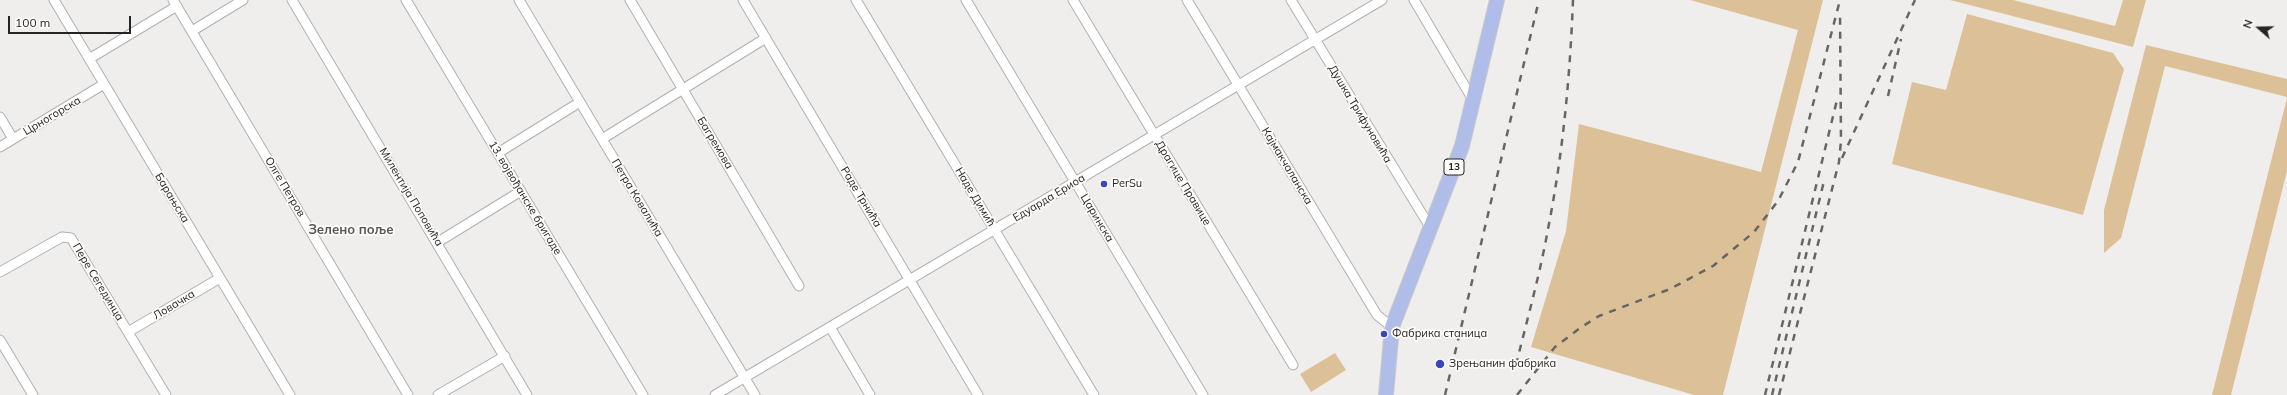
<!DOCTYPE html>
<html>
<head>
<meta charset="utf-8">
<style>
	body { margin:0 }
	#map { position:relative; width:2287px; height:395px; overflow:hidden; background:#f0eeec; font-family:Mulish,sans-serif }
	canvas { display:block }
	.north { position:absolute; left:2239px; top:8px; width:40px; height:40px; -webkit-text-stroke:3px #fdfcf9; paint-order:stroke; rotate:290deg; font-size:11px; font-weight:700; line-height:16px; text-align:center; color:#242423 }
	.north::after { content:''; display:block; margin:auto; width:14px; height:18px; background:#242423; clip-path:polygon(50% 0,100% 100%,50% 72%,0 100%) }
	.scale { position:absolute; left:8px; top:16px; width:123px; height:18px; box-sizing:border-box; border:2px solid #242423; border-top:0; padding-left:5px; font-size:12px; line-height:14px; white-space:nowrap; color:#242423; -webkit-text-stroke:3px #fdfcf9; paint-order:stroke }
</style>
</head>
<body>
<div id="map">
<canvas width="2287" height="395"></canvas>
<div class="north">N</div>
<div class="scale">100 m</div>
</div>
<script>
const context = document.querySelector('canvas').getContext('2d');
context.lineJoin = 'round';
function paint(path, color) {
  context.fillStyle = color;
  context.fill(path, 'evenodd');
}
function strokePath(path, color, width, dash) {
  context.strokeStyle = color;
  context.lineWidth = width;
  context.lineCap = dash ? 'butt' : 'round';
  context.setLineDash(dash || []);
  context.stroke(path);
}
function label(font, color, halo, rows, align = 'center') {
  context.font = font + ' Mulish,sans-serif';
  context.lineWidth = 3.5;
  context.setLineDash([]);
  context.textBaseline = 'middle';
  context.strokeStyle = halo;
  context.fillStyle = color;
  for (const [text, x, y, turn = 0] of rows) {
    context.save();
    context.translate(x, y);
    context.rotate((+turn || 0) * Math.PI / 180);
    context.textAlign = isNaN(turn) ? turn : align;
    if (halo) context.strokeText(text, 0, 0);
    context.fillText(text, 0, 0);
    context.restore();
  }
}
paint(new Path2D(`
	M1690 0H1823L1723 395H1694L1531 347 1566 231 1579 124 1761 172 1798 30Z
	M1950 0H2013L2115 26 2123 0H2146L2133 47Z
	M1967 14 2113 53 2124 69 2083 215 1892 164 1912 82 1946 90Z
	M2146 45 2287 79V97L2165 66 2121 238 2104 253V210Z
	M2287 98V171L2231 395H2212Z
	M1335 353 1346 370 1311 392 1300 374Z`), '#dcc097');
const minor = new Path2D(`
	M54 0 290 395
	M173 0 408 395
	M292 0 527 395
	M406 0 643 395
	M519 0 755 395
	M630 0 799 286
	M743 0 978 395
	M856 0 1094 395
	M966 0 1203 395
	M1073 0 1293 365
	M1187 0 1377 315 1392 327
	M1291 0 1430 227
	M1414 0 1473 100
	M192 31 243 0
	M89 59 177 6
	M0 117 13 139
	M602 139 766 38
	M0 147 104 84
	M498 153 580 102
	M438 242 521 191
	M0 272 62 237 71 238 166 395
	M830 327 870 395
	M128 332 220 278
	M0 340 33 395
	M438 395 505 356
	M715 395 1382 0`);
const primary = new Path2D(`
	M1386 395 1392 327 1462 146 1497 0`);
strokePath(minor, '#b2b0ae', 11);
strokePath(primary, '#cacaca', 16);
strokePath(minor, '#fff', 9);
strokePath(primary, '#b0bde8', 14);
strokePath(new Path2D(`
	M1888 96 1901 39
	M1842 158 1915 0
	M1516 365C1527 320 1540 274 1548 229 1563 153 1570 77 1573 0
	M1445 395 1539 0
	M1517 395 1555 347 1580 328 1599 316 1670 289 1713 266 1754 232 1778 201 1798 162 1840 0
	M1765 395 1837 100
	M1772 395 1824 181
	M1779 395 1839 162 1841 141 1840 13`), '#666664', 2.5, [7, 7]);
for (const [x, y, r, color] of [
	[1104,184,4,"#3748bb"],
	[1384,334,4,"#3748bb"],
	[1440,364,5,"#3748bb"]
]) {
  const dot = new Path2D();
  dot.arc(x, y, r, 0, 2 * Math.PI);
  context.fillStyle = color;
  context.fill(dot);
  strokePath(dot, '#fdfcf9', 1.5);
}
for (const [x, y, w] of [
	[1454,167,20]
]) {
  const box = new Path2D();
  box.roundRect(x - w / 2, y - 8, w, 16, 3);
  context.fillStyle = '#fdfcf9';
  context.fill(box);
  strokePath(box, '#242423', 1);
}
label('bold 10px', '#242423', null, [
	["13",1454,167]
]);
label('11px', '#242423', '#fdfcf9', [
	["Душка Трифуновића",1360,114,59],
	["Црногорска",52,116,-31],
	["Багремова",715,143,59],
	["Кајмакчаланска",1287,166,59],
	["Драгице Правице",1183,183,59],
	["Олге Петров",285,187,59],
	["Милентија Поповића",411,197,59],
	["Раде Трнића",861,197,59],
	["Наде Димић",975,197,59],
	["Барањска",172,198,59],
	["13. војвођанске бригаде",525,198,59],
	["Петра Ковалића",637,198,59],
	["Едуарда Ериоа",1049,198,-31],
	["Царинска",1097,218,59],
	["Пере Сегединца",98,282,59],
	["Ловачка",174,305,-31]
]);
label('11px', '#242423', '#fdfcf9', [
	["PerSu",1112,184],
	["Фабрика станица",1392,334],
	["Зрењанин фабрика",1449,364]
], 'left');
label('bold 13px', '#585654', '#fdfcf9', [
	["Зелено поље",351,230]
]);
</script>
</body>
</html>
